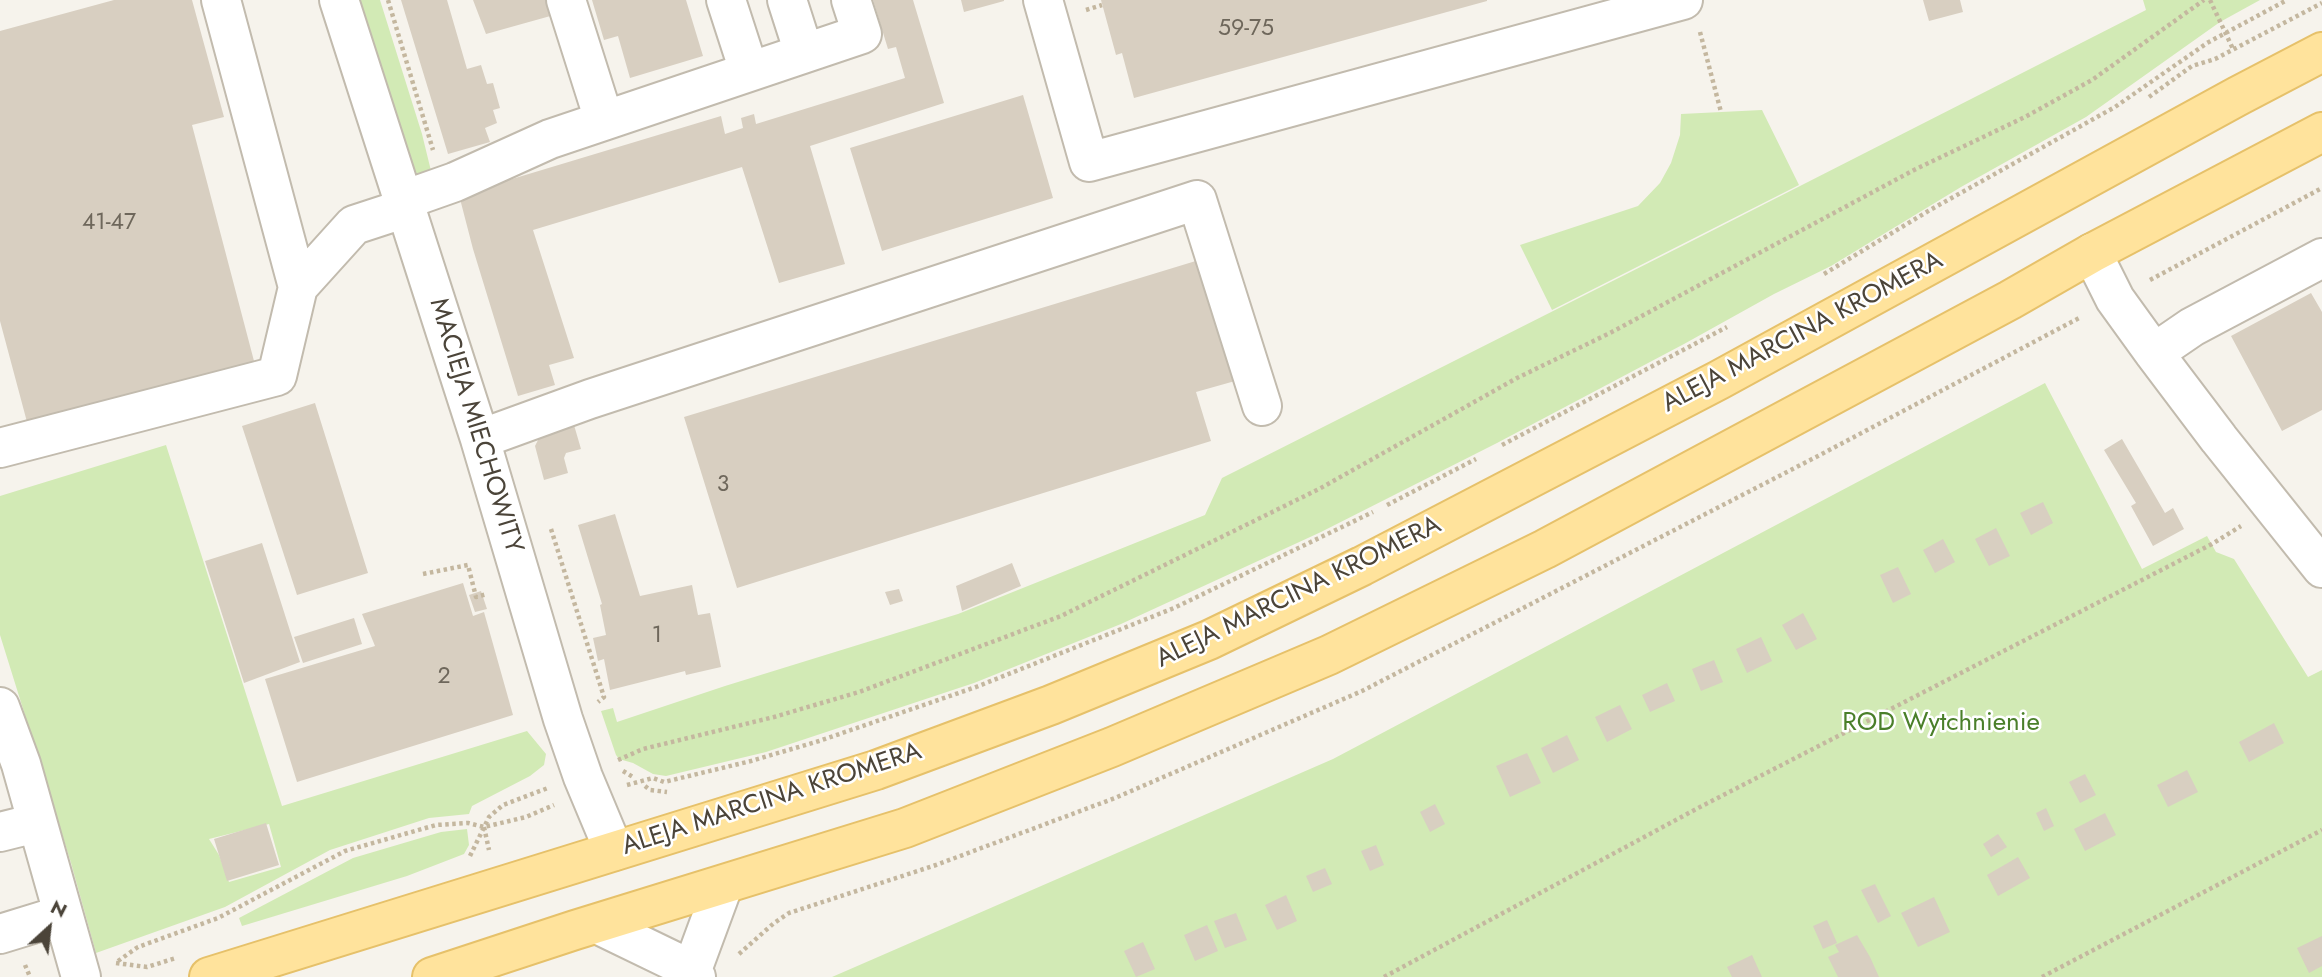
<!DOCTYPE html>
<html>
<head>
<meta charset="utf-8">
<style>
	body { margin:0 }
	#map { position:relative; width:2322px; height:977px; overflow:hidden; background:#f6f3ec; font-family:Jost,sans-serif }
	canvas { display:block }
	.north { position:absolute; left:14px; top:893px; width:70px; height:70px; -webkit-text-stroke:5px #fff; paint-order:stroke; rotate:27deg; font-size:19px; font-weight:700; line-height:28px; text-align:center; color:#4b4439 }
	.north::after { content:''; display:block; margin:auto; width:24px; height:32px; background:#4b4439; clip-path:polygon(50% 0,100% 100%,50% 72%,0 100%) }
</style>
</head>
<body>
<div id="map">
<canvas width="2322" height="977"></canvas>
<div class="north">N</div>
</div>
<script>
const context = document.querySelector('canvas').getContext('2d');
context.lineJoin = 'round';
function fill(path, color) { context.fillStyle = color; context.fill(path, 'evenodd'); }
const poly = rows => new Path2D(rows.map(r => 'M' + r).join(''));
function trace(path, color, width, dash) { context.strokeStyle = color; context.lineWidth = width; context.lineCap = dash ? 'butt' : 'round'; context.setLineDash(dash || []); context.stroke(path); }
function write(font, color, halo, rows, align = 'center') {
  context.font = font + ' Jost,sans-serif'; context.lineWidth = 5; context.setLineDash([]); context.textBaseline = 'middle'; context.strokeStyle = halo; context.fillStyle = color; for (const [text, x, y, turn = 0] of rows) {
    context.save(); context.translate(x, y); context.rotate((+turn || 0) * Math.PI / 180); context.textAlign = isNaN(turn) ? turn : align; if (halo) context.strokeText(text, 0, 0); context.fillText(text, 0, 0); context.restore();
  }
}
fill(poly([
	[358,0,380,0,422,134,432,175,420,176,412,169],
	[2143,0,2260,0,2220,22,2086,117,1961,187,1831,266,1774,294,1684,344,1497,443,1321,532,1121,624,974,683,766,752,666,776,653,774,633,763,619,759,616,755,601,711,613,708,617,722,725,686,958,614,1205,515,1222,478,1686,244,2146,10],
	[1762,110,1799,185,1552,310,1520,245,1638,206,1660,183,1671,163,1680,135,1681,114],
	[2045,383,2142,569,2207,536,2216,552,2234,559,2308,677,2322,670,2322,977,832,977,1333,759],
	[166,445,282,806,527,731,546,754,544,765,530,776,472,806,469,814,429,818,330,850,225,907,96,953,71,863,0,635,0,496],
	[269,824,281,867,229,882,219,855,209,839],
	[467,829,469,845,464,854,407,876,242,926,239,918,353,858,441,832]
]), '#d2eab5');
fill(poly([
	[114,0,192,0,224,117,192,125,254,361,27,422,0,321,0,31],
	[401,0,447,0,467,69,481,65,487,84,493,83,500,108,493,110,497,123,485,128,490,142,448,154],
	[473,0,549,0,554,15,486,34],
	[592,0,686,0,703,56,630,78,618,36,604,40],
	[873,0,913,0,944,103,810,146,845,264,779,283,742,167,533,230,574,358,549,365,555,385,518,396,473,249,459,195,721,116,725,134,743,128,741,118,754,114,756,124,905,78,896,47,888,49],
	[961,0,1004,0,1004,1,964,12],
	[1101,0,1487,0,1487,1,1134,98,1122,53,1116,55],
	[1923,0,1960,0,1963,12,1929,21],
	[1023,95,1053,198,882,251,850,148],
	[1199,260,1235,381,1196,392,1211,441,737,588,684,417],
	[2311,293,2322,312,2322,410,2282,431,2231,336],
	[315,403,368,573,297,595,242,426],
	[574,425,581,449,566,453,564,458,568,473,544,480,535,446,540,436],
	[2122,439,2165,513,2173,508,2184,529,2153,546,2131,506,2136,503,2104,450],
	[2043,502,2053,523,2031,535,2020,513],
	[615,514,640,596,692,585,698,615,710,613,721,667,686,675,685,671,610,690,604,659,598,661,593,638,606,635,600,605,602,604,578,525],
	[1996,528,2010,556,1989,566,1975,539],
	[1943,539,1955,562,1935,573,1923,550],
	[262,543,300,662,244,683,205,561],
	[1012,563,1021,586,962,611,956,586],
	[1898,567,1911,594,1893,603,1880,575],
	[463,583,473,616,484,612,513,715,297,782,265,679,375,646,362,614],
	[899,589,903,601,890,605,885,592],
	[481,591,487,609,475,612,469,595],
	[1803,613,1817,639,1796,650,1782,625],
	[354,618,362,644,303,663,294,637],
	[1761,637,1772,661,1747,673,1736,649],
	[1714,660,1723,682,1701,691,1692,669],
	[1667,683,1675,701,1650,712,1642,695],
	[1620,705,1632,729,1607,742,1595,717],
	[2274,723,2284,743,2249,762,2239,742],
	[1567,735,1579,760,1553,773,1541,748],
	[1527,753,1541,783,1510,797,1496,766],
	[2187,770,2198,792,2168,807,2157,785],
	[2085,774,2096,795,2080,803,2069,782],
	[1435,804,1445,824,1430,832,1420,812],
	[2046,808,2054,826,2044,831,2036,813],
	[2105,813,2116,835,2085,851,2074,829],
	[266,823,279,865,227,881,214,839],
	[1998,834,2007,847,1991,857,1983,844],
	[1376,845,1384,865,1370,871,1361,851],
	[2018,857,2030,878,1998,896,1987,875],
	[1325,868,1332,884,1313,892,1306,876],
	[1875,884,1891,916,1878,923,1861,890],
	[1286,895,1297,921,1277,930,1265,905],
	[1934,897,1950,932,1918,947,1901,913],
	[1236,913,1247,940,1225,948,1214,921],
	[1827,920,1837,943,1823,949,1813,926],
	[1207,925,1218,951,1195,961,1184,935],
	[1857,935,1870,957,1879,977,1838,977,1828,957,1839,952,1835,945],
	[2322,936,2322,966,2309,973,2297,948],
	[1143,942,1155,969,1136,977,1124,951],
	[1752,955,1762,977,1732,977,1727,967]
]), '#d8cfc1');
const minor = poly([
	[339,0,480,439,563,719,583,777,614,851],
	[566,0,604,120],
	[726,0,749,71],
	[787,0,804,53],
	[1043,0,1089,162,1683,0],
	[404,200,455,182,550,139,862,34,851,0],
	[2092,253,2115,299,2154,353,2219,439,2322,568],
	[298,287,354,225,406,208],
	[2154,353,2192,327,2322,258],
	[480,439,590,399,1197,200,1262,406],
	[0,448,277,376,298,287,221,0],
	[0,707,21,764,81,977],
	[0,832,36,823],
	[597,924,692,970,696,977],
	[0,934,62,915],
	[692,970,723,886]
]);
const major = poly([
	[209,977,876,770,1051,705,1209,640,1362,566,1719,380,2238,96,2322,52],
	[432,977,575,930,905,828,1112,747,1329,655,1545,549,2010,300,2092,253,2322,132]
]);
trace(minor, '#c2bbae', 42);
trace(major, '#e6c16a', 42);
trace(poly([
	[388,0,433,150],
	[2210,0,2233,49],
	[1086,10,1102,5],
	[1700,32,1721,112],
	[2149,97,2192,66,2215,59,2322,3],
	[1824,274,1930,210,2115,107,2207,43,2287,0],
	[2150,280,2322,188],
	[1502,445,1727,327],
	[1387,505,1476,459],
	[551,529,604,697,598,702],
	[423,574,468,565,476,597,487,594],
	[618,760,643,749,774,717,859,692,1061,616,1319,489,1517,378,1610,333,1914,170,2025,117,2092,80,2204,0],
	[623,771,633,777],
	[627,785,653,778,664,782,751,761,819,741,976,687,1174,608,1373,512],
	[645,786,650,790,667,792],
	[484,827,489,850],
	[470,856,489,817,503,805,548,788],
	[739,954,774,923,789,913,936,865,1115,798,1362,691,1818,456,2081,317],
	[118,961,138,947,218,918,345,851,436,825,468,823,484,827,526,817,554,805],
	[116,963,147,967,176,958],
	[25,965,30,977],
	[1384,977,1700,807,2212,544,2241,526],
	[2042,977,2322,830]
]), '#c4b79f', 4.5, [3.5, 3.5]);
trace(minor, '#fff', 38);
trace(major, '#ffe39c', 38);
write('23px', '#6e675b', null, [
	["59-75",1246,29],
	["41-47",109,223],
	["3",723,485],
	["1",657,636],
	["2",444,677]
]);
write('26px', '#4b4439', '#fff', [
	["ALEJA MARCINA KROMERA",1803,333,-28],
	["MACIEJA MIECHOWITY",475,426,73],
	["ALEJA MARCINA KROMERA",1299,593,-26],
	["ALEJA MARCINA KROMERA",772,800,-18]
]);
write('26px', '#4a7f2a', '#fff', [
	["ROD Wytchnienie",1941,724]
]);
</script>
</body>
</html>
